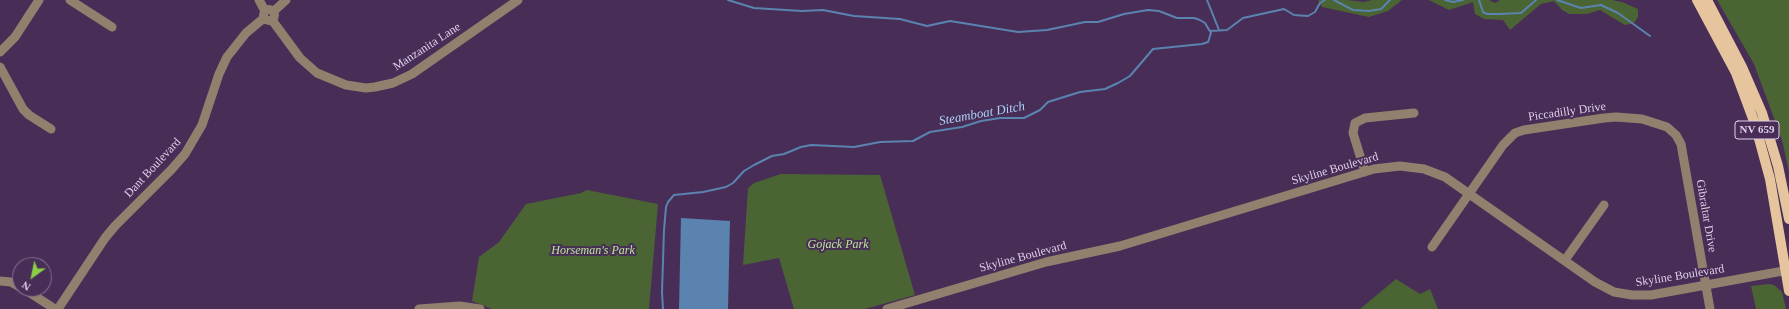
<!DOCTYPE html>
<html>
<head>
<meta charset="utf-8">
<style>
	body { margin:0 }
	#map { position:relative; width:1789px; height:309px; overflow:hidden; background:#482e57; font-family:Georgia,serif }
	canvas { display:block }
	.north { position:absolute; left:12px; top:257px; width:40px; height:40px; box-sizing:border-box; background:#482e57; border:1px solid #846f91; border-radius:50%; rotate:213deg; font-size:11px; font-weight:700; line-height:16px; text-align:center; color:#dfd0e9 }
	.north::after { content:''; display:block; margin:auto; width:14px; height:18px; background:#8bce46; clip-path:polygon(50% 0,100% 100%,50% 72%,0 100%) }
</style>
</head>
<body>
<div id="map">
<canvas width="1789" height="309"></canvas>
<div class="north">N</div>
</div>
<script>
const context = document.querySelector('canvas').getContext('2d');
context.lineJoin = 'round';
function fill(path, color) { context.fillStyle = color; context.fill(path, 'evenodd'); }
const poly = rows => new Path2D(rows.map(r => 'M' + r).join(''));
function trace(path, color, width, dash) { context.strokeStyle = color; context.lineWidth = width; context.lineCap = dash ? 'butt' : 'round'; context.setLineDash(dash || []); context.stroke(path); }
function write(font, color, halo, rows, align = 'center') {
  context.font = font + ' Georgia,serif'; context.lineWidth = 4; context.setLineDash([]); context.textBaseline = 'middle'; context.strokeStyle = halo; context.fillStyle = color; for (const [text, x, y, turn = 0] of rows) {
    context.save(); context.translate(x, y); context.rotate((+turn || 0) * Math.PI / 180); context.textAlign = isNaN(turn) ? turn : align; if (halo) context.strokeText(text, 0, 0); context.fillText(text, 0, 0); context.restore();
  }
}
fill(poly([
	[1318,0,1347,0,1364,2,1372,0,1402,0,1388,11,1369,17,1322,7],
	[1429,0,1489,0,1495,3,1500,0,1612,0,1622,2,1638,9,1638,17,1634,23,1625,25,1600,10,1587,14,1569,14,1562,10,1554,1,1541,4,1510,30,1503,20,1484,19,1475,14,1473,2,1449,10],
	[1717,0,1789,0,1789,172,1782,140,1754,64],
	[781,174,880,175,915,295,865,309,794,309,779,258,743,265,748,188,754,183],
	[587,190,658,204,649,309,492,309,472,301,479,257,499,242,526,204,581,193],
	[1396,279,1420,294,1430,289,1438,309,1360,309],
	[1769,284,1774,285,1782,292,1786,309,1756,309,1751,286]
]), '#4a6433');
fill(poly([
	[681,218,730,221,728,309,679,309]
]), '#5a83b0');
trace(poly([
	[1207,0,1219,30],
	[1334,0,1353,10,1369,11,1381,9,1390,0],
	[1445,0,1453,2,1463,0],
	[1479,0,1483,12,1487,14,1499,14,1521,13,1536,0],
	[1557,0,1581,8,1601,5,1618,13,1650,36],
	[1210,31,1227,30,1243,18,1284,9,1294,15,1308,16,1315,12,1320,3,1325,0],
	[663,309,662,292,664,230,666,207,668,202,674,195,703,192,726,187,733,183,744,171,754,165,772,156,784,154,801,147,811,145,854,147,880,142,913,141,930,132,962,127,981,121,1000,118,1024,118,1040,110,1048,102,1080,92,1105,89,1118,83,1130,76,1153,49,1202,44,1208,42,1211,33,1205,23,1200,20,1194,18,1177,18,1159,11,1148,10,1124,14,1098,22,1085,22,1047,30,1018,32,950,21,927,26,900,19,854,16,823,10,802,11,754,8,728,0]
]), '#5a83b0', 2);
trace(poly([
	[70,0,112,27],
	[259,0,265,11],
	'263.5 15a5.5 5.5 0 1 1 11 0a5.5 5.5 0 1 1-11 0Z',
	[273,12,286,0],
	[272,20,300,58,317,73,346,85,366,88,375,87,393,83,412,74,518,0],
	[0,52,15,37,39,0],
	[0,67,23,109,29,115,51,129],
	[1365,172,1353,133,1355,123,1365,118,1414,113],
	[1432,247,1503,145,1515,133,1524,130,1604,118,1616,117,1642,119,1667,127,1676,135,1681,144,1710,309],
	[1565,260,1604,205],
	[0,281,11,282,20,287],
	[24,289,55,309],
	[58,309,105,238,115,226,171,170,185,154,202,125,219,74,227,57,246,33,264,18],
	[419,309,460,306,480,309],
	[887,309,1046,262,1120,246,1374,169,1400,166,1424,169,1445,177,1595,282,1614,292,1632,295,1651,295,1789,270]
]), '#91806d', 9);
trace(poly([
	[1697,0,1736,73,1755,124,1770,179,1789,291],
	[1707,0,1742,67,1762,113,1778,166,1789,219]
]), '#e6c49d', 10);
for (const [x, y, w] of [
	[1757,130,44]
]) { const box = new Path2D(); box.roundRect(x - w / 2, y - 9, w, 18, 3); context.fillStyle = '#482e57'; context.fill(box); trace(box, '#dfd0e9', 1); }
write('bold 11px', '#dfd0e9', null, [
	["NV 659",1757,130]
]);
write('12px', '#dfd0e9', '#482e57', [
	["Manzanita Lane",427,47,-33],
	["Piccadilly Drive",1567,112,-8],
	["Dant Boulevard",153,168,-47],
	["Skyline Boulevard",1335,169,-16],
	["Gibraltar Drive",1706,216,80],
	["Skyline Boulevard",1023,257,-15],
	["Skyline Boulevard",1680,276,-9]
]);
write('italic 12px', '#bce798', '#482e57', [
	["Gojack Park",838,245],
	["Horseman's Park",593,251]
]);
write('italic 13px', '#aed1f9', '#482e57', [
	["Steamboat Ditch",982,114,-10]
]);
</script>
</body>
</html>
